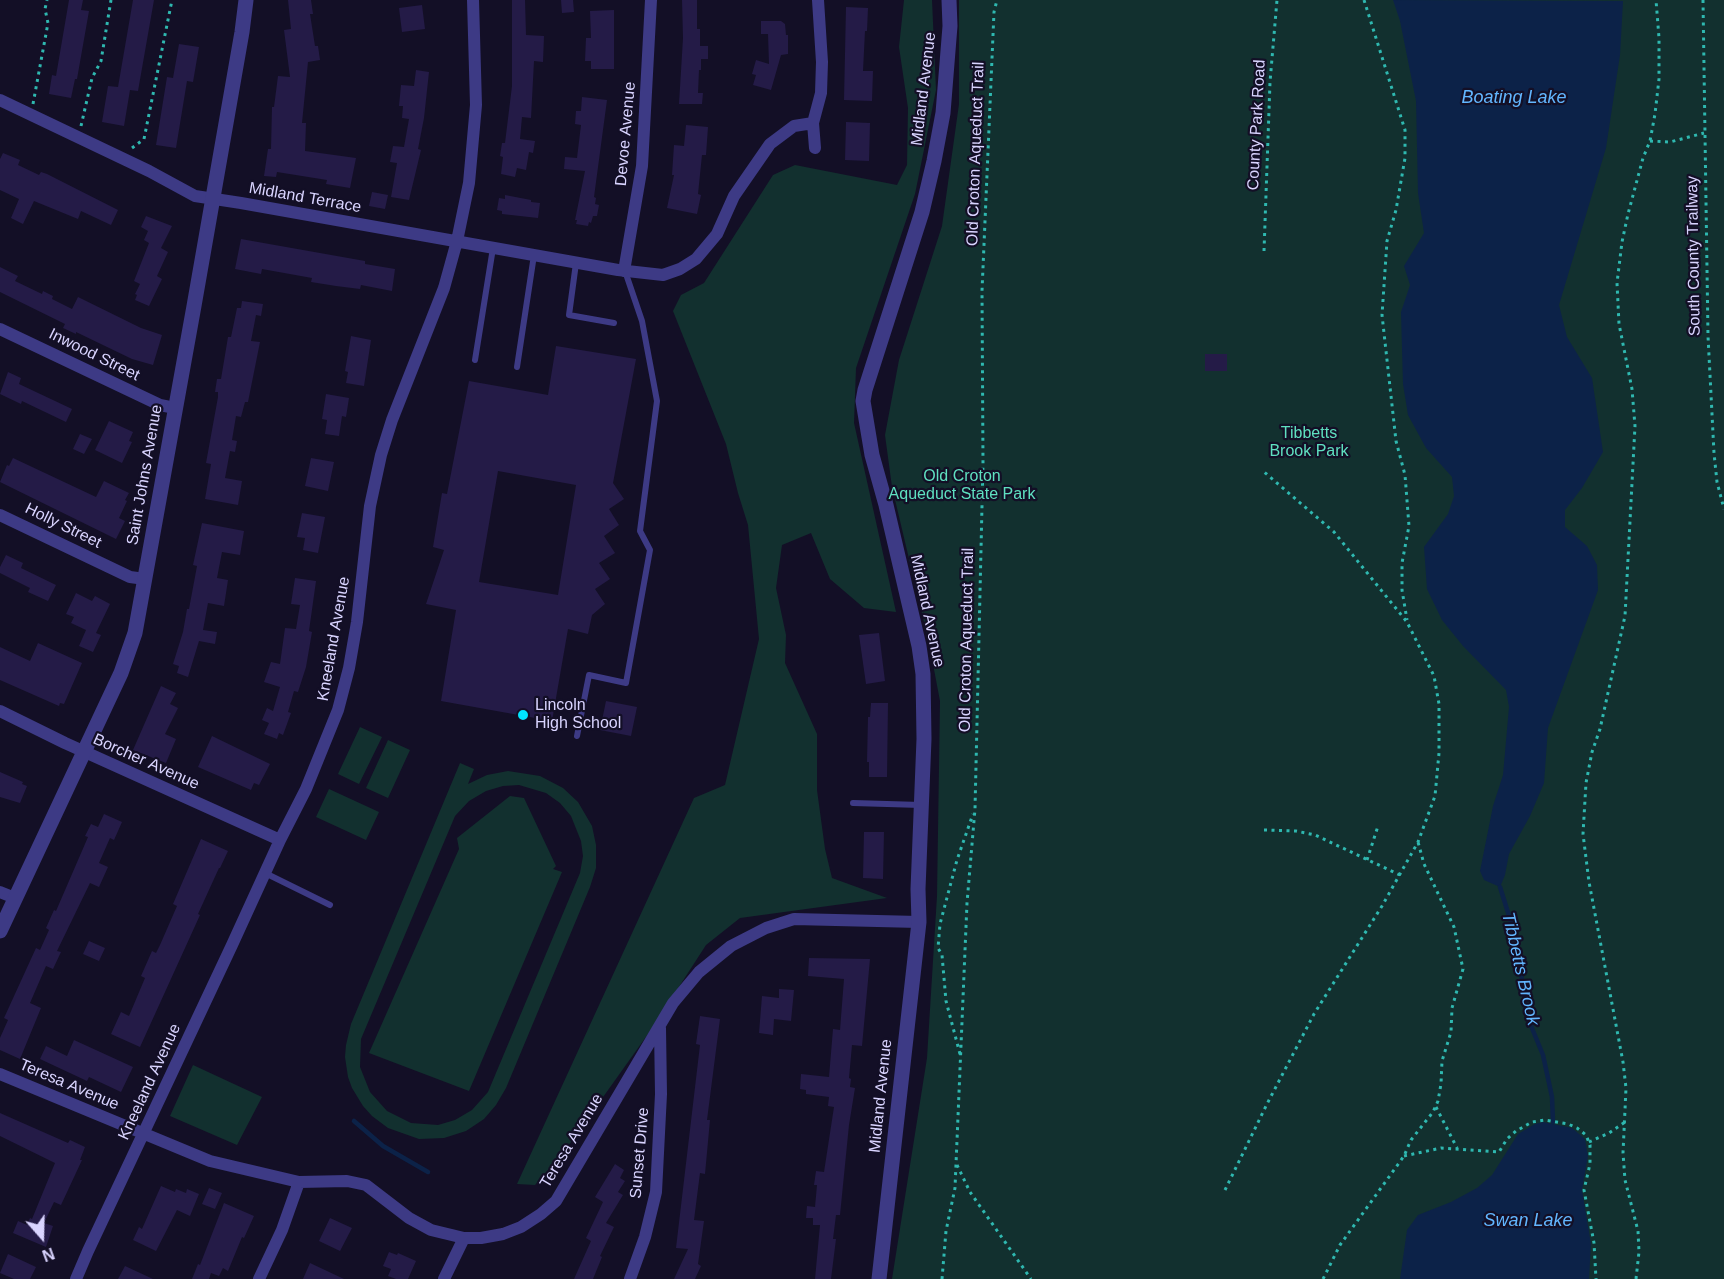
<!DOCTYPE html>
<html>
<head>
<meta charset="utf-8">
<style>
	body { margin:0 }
	#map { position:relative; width:1724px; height:1279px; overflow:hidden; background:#130f26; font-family:Arial,sans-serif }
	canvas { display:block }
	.north { position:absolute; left:12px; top:1207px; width:60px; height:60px; -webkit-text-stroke:4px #130f26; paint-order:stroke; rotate:160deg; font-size:16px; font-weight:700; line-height:24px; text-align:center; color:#d9d4ff }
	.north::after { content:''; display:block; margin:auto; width:21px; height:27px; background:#d9d4ff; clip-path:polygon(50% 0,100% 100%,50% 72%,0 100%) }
</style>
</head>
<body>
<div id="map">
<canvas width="1724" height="1279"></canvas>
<div class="north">N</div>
</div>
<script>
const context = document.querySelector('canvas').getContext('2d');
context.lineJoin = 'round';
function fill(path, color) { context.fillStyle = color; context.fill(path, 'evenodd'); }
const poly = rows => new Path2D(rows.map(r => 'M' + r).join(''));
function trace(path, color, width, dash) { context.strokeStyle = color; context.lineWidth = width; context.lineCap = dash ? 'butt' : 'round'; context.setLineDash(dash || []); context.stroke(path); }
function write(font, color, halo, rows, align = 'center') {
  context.font = font + ' Arial,sans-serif'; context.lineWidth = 4.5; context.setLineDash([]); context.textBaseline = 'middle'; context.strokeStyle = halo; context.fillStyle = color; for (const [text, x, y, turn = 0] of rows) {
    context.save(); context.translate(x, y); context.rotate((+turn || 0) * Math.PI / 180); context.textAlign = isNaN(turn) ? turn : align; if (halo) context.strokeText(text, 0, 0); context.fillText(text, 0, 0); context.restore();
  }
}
fill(poly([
	[904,0,932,0,936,90,915,194,856,368,854,423,896,612,864,608,830,579,811,533,782,545,776,588,786,635,785,663,817,734,817,790,825,849,832,878,887,898,740,918,706,945,653,1027,561,1156,535,1185,517,1184,694,798,725,785,759,639,748,525,738,493,726,444,673,311,681,295,704,283,773,175,795,165,897,185,907,165,908,108,899,47],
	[959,0,1724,0,1724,1279,892,1279,927,1058,937,896,940,701,929,643,892,487,885,435,899,360,942,226,959,104],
	[360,727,382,737,359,784,338,774],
	[388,740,410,750,388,798,366,788],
	[460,763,474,769,468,784,487,775,508,771,540,776,563,788,578,802,592,826,596,845,596,868,590,887,506,1088,496,1105,484,1119,466,1131,444,1138,419,1139,388,1128,372,1116,363,1106,352,1088,348,1077,345,1057,346,1045,351,1024],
	[519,785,546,793,560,803,571,816,581,841,583,856,580,873,488,1092,472,1110,455,1120,438,1125,411,1123,387,1111,370,1092,360,1067,361,1039,455,816,469,801,486,791,503,786],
	[329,789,379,812,366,840,316,817],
	[510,796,524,798,556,866,553,869,562,872,469,1091,369,1053,459,849,457,838],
	[193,1065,262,1097,237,1145,170,1116]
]), '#12302f');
fill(poly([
	[1393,0,1623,1,1620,55,1606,148,1559,305,1567,337,1592,378,1603,452,1582,488,1565,510,1565,527,1587,546,1597,565,1598,590,1548,728,1544,783,1530,816,1509,854,1505,875,1500,887,1484,880,1480,871,1493,806,1503,775,1509,707,1506,690,1463,646,1442,620,1427,589,1424,547,1448,514,1454,496,1452,477,1426,448,1408,415,1403,384,1401,312,1410,285,1404,266,1424,233,1418,193,1416,101,1400,21],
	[1543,1122,1572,1128,1585,1139,1588,1156,1582,1190,1591,1244,1589,1279,1400,1279,1407,1230,1418,1215,1451,1202,1477,1188,1492,1175,1518,1134,1535,1124]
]), '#0c2248');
trace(poly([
	[1500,887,1516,938,1527,1016,1543,1055,1552,1097,1553,1122],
	[354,1121,383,1146,428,1172]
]), '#0c2248', 4.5);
fill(poly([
	[69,0,83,0,81,10,89,11,77,79,75,79,71,98,49,94,52,75,56,76],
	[133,0,154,0,138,91,130,90,124,126,102,122,108,86,118,87],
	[288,0,311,0,313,14,310,14,315,46,318,46,320,60,308,62,302,123,306,123,305,151,356,158,350,188,326,184,327,180,277,172,276,177,264,176,268,149,271,149,272,107,274,107,278,76,290,77,284,30,291,29],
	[512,0,525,0,526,35,544,36,543,62,534,61,531,118,522,117,520,139,535,141,533,153,529,152,526,170,517,168,515,177,501,174,503,157,500,156,502,143,505,143,512,86],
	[561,0,573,0,574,12,562,13],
	[682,0,697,0,697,29,700,29,700,46,708,46,708,59,701,59,701,70,699,70,698,93,703,93,702,104,679,104,683,38],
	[422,5,425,29,402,32,399,8],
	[846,7,868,8,867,31,865,31,863,71,873,71,872,101,844,100],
	[614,10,614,69,591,69,591,61,585,61,586,38,591,38,590,11],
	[761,21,781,21,785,24,786,35,788,35,788,54,781,55,771,90,753,85,756,75,752,74,756,60,769,64,768,34,761,34],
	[179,44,199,47,193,82,187,81,176,148,156,145,167,77,173,78],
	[416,70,429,72,424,118,418,149,421,150,409,200,391,197,397,163,390,162,393,146,404,147,409,119,402,118,403,106,399,106,401,85,414,86],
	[582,97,607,100,594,197,596,198,595,204,599,205,597,216,593,216,591,223,589,222,588,226,576,224,577,220,575,220,585,171,564,169,565,157,577,158,581,125,575,124,576,111,581,111],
	[846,122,870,123,869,161,845,160],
	[686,125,708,127,706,155,702,155,698,194,701,195,697,214,667,208,674,175,672,175,674,145,684,146],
	[3,153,20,160,18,165,39,175,41,172,47,174,118,210,111,225,81,211,78,219,34,201,23,224,11,218,19,199,0,190,0,159],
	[372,192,388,195,385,209,369,206],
	[505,195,531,200,531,202,540,203,538,218,502,214,502,211,497,210,499,198,505,199],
	[146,216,172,226,161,248,168,252,157,276,162,279,149,306,135,300,137,295,135,294,140,284,134,281,149,243,144,240,148,231,141,227],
	[241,239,365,261,365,264,395,269,392,291,361,285,360,289,336,286,311,282,312,278,262,269,261,274,235,269],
	[0,267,18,276,15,281,42,294,43,291,53,296,52,299,72,309,78,297,141,328,162,335,153,365,132,359,76,332,76,334,63,328,65,324,0,292],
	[242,301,263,304,261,316,256,315,251,341,260,342,248,402,245,402,241,417,236,416,232,440,237,441,235,452,230,451,225,478,242,481,238,505,205,499,211,464,206,463,218,397,218,392,215,392,217,379,221,379,228,337,231,337,237,308,241,308],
	[351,336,371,340,364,386,346,383,348,372,345,371],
	[556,346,636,359,613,483,624,499,609,509,619,525,604,536,615,553,599,563,610,579,595,589,605,604,592,615,588,634,568,629,552,721,441,701,456,610,426,604,444,550,433,547,442,493,447,494,469,381,548,395],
	[498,471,576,485,558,595,479,582],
	[1205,354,1227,354,1227,371,1205,371],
	[8,372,21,378,19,384,72,409,66,422,22,401,21,404,0,394],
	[326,394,349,398,346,417,342,416,339,436,325,434,327,420,322,419],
	[109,421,133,432,129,441,132,442,122,463,95,450],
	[80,434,92,439,84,454,73,449],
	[13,458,96,497,104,481,129,493,125,500,127,501,119,518,125,521,116,539,0,482,7,465,9,466],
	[311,458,334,462,328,491,305,486],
	[302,513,325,517,318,553,303,550,305,538,297,537],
	[202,523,244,531,240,555,222,552,217,578,228,580,224,606,208,603,203,630,217,632,215,644,199,641,188,677,177,673,179,666,173,664,183,632,187,609,189,609,197,566,193,565],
	[6,555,23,563,21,568,56,585,48,601,28,592,30,588,0,573,0,567],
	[295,578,316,581,309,631,312,632,306,667,298,692,294,691,288,712,291,713,283,735,279,733,277,739,264,734,269,723,262,720,267,708,273,711,280,687,264,682,271,662,280,664,285,628,296,629,300,605,291,604],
	[76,593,92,601,95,596,110,604,96,633,101,635,93,652,79,646,86,630,71,623,74,617,66,614],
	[879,633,885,681,866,684,859,635],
	[38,643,82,663,64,704,60,703,59,706,0,680,0,647,30,661],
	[161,686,176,693,170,704,178,708,165,734,176,739,166,763,133,750],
	[606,701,637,707,631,736,600,730],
	[871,703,888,703,887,777,869,777,869,762,867,762,868,717,870,717],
	[212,736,270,764,259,785,254,783,251,790,198,767],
	[0,772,23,782,22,784,27,786,20,803,0,797],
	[104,814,122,822,114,840,110,838,99,863,108,867,99,887,90,883,57,951,61,952,53,969,46,966,30,1003,41,1008,20,1059,0,1050,0,1038,8,1020,4,1018,36,948,40,950,49,930,46,928,54,910,56,911,88,837,85,836,91,824,98,827],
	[864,832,884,832,883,879,863,878],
	[201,839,228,851,220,868,219,868,198,914,200,915,140,1047,111,1034,121,1012,129,1016,145,978,141,976,152,951,156,953,160,945,177,906,173,904],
	[89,941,105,948,99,961,83,954],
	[809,958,870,959,862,1046,852,1045,849,1078,851,1079,850,1087,855,1088,849,1125,840,1215,836,1215,833,1239,836,1239,831,1279,815,1279,820,1225,813,1225,813,1218,806,1218,807,1206,815,1207,817,1185,814,1185,816,1171,824,1172,834,1107,828,1106,829,1097,806,1094,806,1090,800,1089,801,1074,829,1077,833,1029,840,1030,844,979,808,976],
	[779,989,794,990,791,1021,774,1019,773,1035,759,1033,762,996,779,998],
	[700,1016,720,1019,707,1120,710,1120,705,1174,700,1173,694,1220,704,1221,698,1264,701,1266,695,1279,674,1279,688,1249,676,1248,700,1045,696,1044],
	[74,1040,133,1067,121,1092,89,1077,87,1081,40,1059,46,1046,67,1056],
	[0,1113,68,1143,70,1140,85,1147,80,1160,82,1160,61,1205,54,1202,44,1223,53,1226,46,1247,13,1233,18,1221,27,1225,30,1218,32,1219,55,1163,0,1136],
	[615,1164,624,1170,620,1178,625,1181,618,1192,623,1195,606,1223,614,1227,600,1256,602,1257,593,1279,574,1279,591,1241,586,1238,603,1202,595,1197],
	[161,1186,175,1192,176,1189,186,1193,187,1189,199,1194,190,1216,177,1210,156,1251,133,1240,139,1227,142,1229],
	[209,1188,222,1193,215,1209,202,1204],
	[224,1203,254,1216,244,1238,242,1237,228,1271,223,1268,219,1276,211,1273,209,1279,192,1279,198,1264,200,1265],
	[330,1218,352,1228,340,1251,319,1241],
	[389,1252,397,1255,398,1253,416,1261,408,1279,396,1279,388,1276,391,1269,383,1266],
	[8,1254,36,1267,30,1279,14,1279,0,1273],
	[310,1263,344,1279,303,1279],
	[125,1266,153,1279,118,1279]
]), '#241b47');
trace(poly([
	[1364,0,1405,130,1405,158,1396,210,1387,241,1382,315,1396,441,1405,475,1409,526,1402,563,1402,590,1407,620],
	[1703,0,1708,336,1714,453,1717,482,1724,509],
	[33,104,48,23,45,9,47,0],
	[81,126,92,78,101,61,111,0],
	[1650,141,1670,142,1704,133],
	[132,148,144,139,172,0],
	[1264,251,1270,82,1277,0],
	[1264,830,1296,831,1315,835,1400,875],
	[1367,860,1378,826],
	[960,1054,946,1001,942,955,938,948,940,924,957,860,973,814],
	[1436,1107,1457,1148],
	[1589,1142,1609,1133,1625,1122],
	[1404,1156,1441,1148,1499,1152,1507,1139,1516,1131,1532,1122,1545,1120,1568,1124,1577,1128,1586,1135,1590,1145,1590,1164,1584,1190,1594,1243,1596,1279],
	[957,1165,970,1192,1031,1279],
	[1225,1190,1267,1104,1314,1014,1382,906,1418,842,1435,796,1439,753,1439,704,1434,676,1407,622,1334,532,1263,471],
	[942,1279,946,1231,955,1188,967,903,975,809,983,463,982,291,994,12,997,0],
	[1323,1279,1340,1245,1404,1156,1411,1140,1433,1112,1438,1101,1441,1084,1442,1061,1451,1032,1452,1008,1463,969,1454,927,1424,864,1418,842],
	[1636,1279,1639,1252,1638,1231,1625,1180,1623,1153,1626,1088,1623,1062,1589,882,1583,834,1586,783,1592,752,1600,729,1625,616,1635,426,1632,389,1619,324,1617,283,1622,242,1628,214,1643,158,1650,141,1655,114,1659,79,1659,38,1656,0]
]), '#2fb8b0', 3, [3, 4.5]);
trace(poly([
	[576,263,569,315,614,323],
	[475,360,493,248],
	[517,367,534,255],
	[577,736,589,675,626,683,650,550,640,531,657,401,642,321,625,271],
	[853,803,921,805],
	[265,873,330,905]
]), '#3d3a85', 6);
trace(poly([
	[0,100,149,171,195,196,241,203,618,270,663,275,680,269,696,259,717,234,734,196,770,144,794,126,813,123,821,93,822,62,818,0],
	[813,123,815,148],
	[624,271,642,166,651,0],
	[0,329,160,405,175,408],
	[0,515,130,577,145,579],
	[0,711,65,743,280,840],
	[0,892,15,898],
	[0,1074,210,1161,299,1182,347,1181,366,1185,409,1218,431,1230,464,1238,481,1238,503,1234,521,1227,541,1214,556,1201,673,1003,699,972,731,946,766,928,794,919,919,922],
	[76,1279,88,1251,232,945,280,840,306,789,338,710,349,668,357,622,370,506,381,455,392,420,444,288,457,241,469,183,476,105,473,0],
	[259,1279,282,1230,299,1182],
	[444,1279,464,1238],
	[630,1279,645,1237,656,1192,661,1094,660,1028]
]), '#3d3a85', 12);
trace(poly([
	[0,931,121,673,135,633,194,306,242,32,246,0],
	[879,1279,919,922,918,889,924,739,923,674,919,646,886,505,872,455,863,401,865,390,922,212,934,161,943,113,950,26,949,0]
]), '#3d3a85', 15);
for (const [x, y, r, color] of [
	[523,715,6,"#00e5ff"]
]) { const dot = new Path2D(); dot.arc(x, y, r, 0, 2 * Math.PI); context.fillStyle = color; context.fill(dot); trace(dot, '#130f26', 2); }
write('16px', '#d9d4ff', '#130f26', [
	["Midland Avenue",924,89,-83],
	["County Park Road",1257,125,-87],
	["Devoe Avenue",626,134,-85],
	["Old Croton Aqueduct Trail",976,154,-88],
	["Midland Terrace",305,198,10],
	["South County Trailway",1694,256,-91],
	["Inwood Street",94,355,26],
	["Saint Johns Avenue",145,475,-80],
	["Holly Street",63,526,26],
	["Midland Avenue",927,611,78],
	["Kneeland Avenue",334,639,-80],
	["Old Croton Aqueduct Trail",967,640,-89],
	["Borcher Avenue",146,762,24],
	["Kneeland Avenue",150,1082,-65],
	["Teresa Avenue",69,1085,23],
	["Midland Avenue",881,1096,-84],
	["Teresa Avenue",572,1141,-59],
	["Sunset Drive",640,1153,-85]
]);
write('16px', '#5fe0c0', '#130f26', [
	["Tibbetts",1309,434],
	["Brook Park",1309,452],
	["Old Croton",962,477],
	["Aqueduct State Park",962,495]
]);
write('16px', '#d9d4ff', '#130f26', [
	["Lincoln",535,706],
	["High School",535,724]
], 'left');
write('italic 18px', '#62b6ff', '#130f26', [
	["Boating Lake",1514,98],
	["Tibbetts Brook",1520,969,77],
	["Swan Lake",1528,1221]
]);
</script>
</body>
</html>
